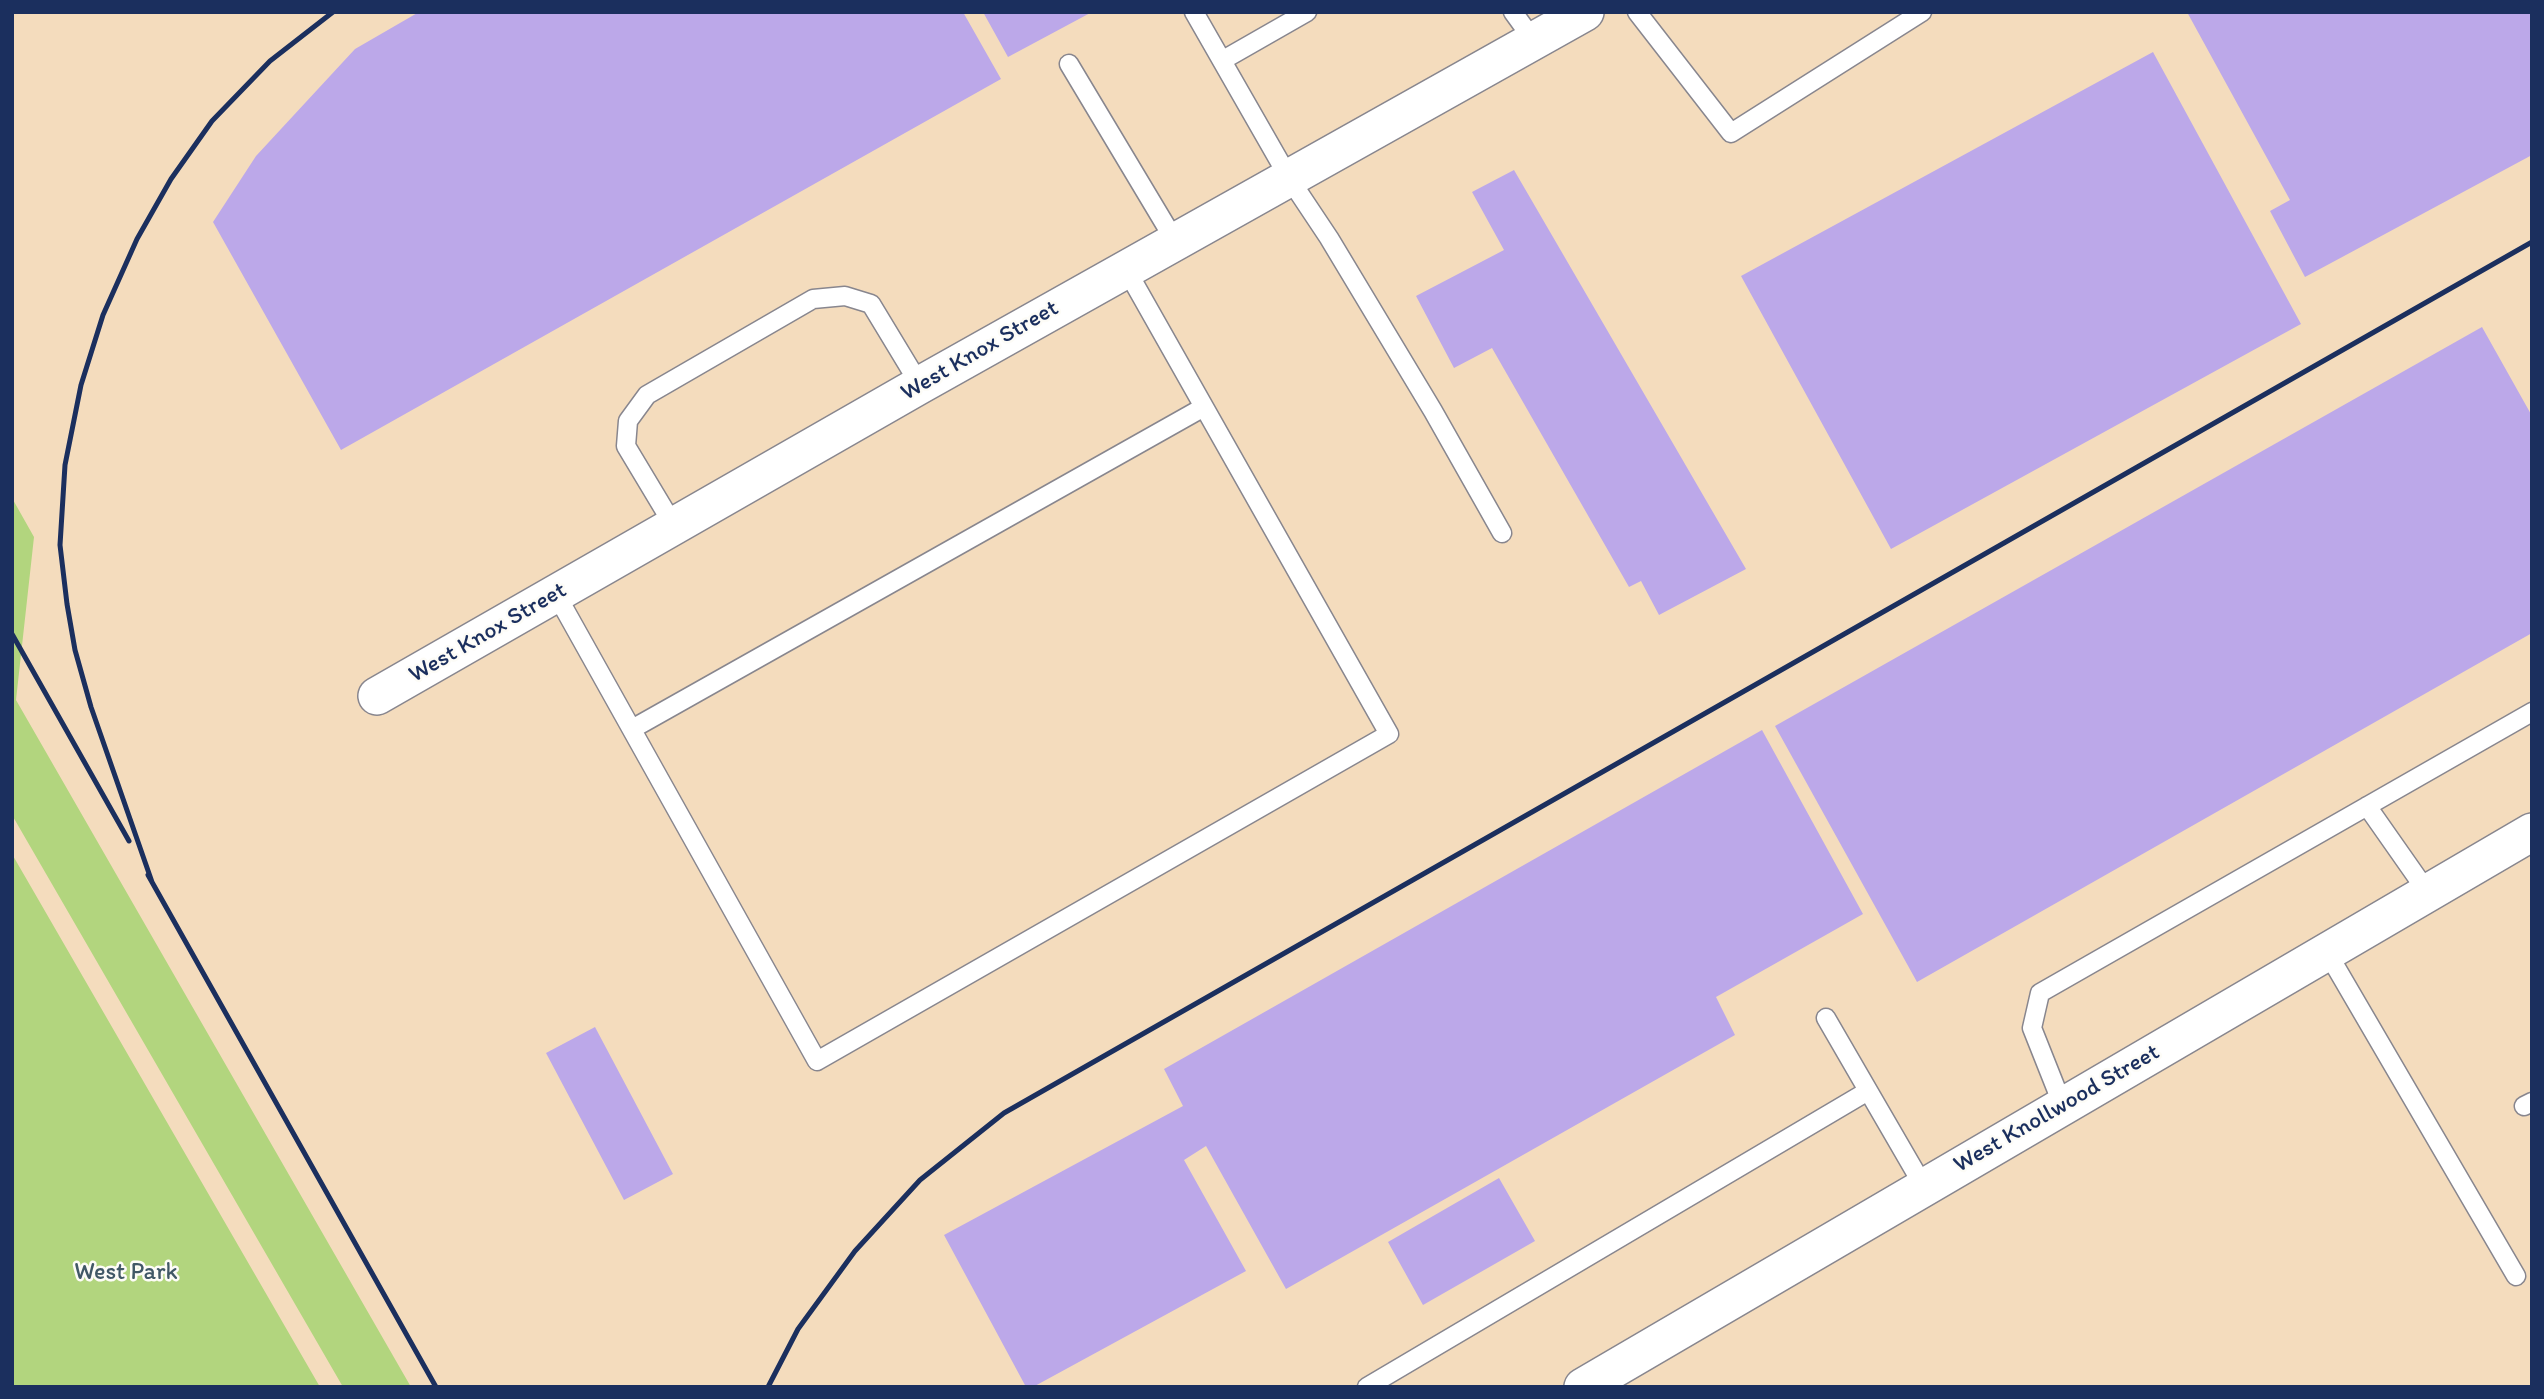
<!DOCTYPE html>
<html>
<head>
<meta charset="utf-8">
<style>
	body { margin:0 }
	#map { position:relative; width:2544px; height:1399px; overflow:hidden; background:#f4dcbd; font-family:Itim,sans-serif }
	canvas { display:block }
	.frame { position:absolute; inset:0; border:14px solid #1b2f5e; pointer-events:none }
</style>
</head>
<body>
<div id="map">
<canvas width="2544" height="1399"></canvas>
<div class="frame"></div>
</div>
<script>
const context = document.querySelector('canvas').getContext('2d');
context.lineJoin = 'round';
function fill(path, color) { context.fillStyle = color; context.fill(path, 'evenodd'); }
const poly = rows => new Path2D(rows.map(r => 'M' + r).join(''));
function trace(path, color, width, dash) { context.strokeStyle = color; context.lineWidth = width; context.lineCap = dash ? 'butt' : 'round'; context.setLineDash(dash || []); context.stroke(path); }
function write(font, color, halo, rows, align = 'center') {
  context.font = font + ' Itim,sans-serif'; context.lineWidth = 5; context.setLineDash([]); context.textBaseline = 'middle'; context.strokeStyle = halo; context.fillStyle = color; for (const [text, x, y, turn = 0] of rows) {
    context.save(); context.translate(x, y); context.rotate((+turn || 0) * Math.PI / 180); context.textAlign = isNaN(turn) ? turn : align; if (halo) context.strokeText(text, 0, 0); context.fillText(text, 0, 0); context.restore();
  }
}
fill(poly([
	[12,498,34,537,16,700,411,1387,343,1387,12,815],
	[12,854,320,1387,12,1387]
]), '#b2d57e');
fill(poly([
	[419,12,963,12,1001,79,341,450,213,222,256,156,355,49],
	[983,12,1092,12,1008,57],
	[2187,12,2532,12,2532,155,2305,277,2270,211,2290,200],
	[2153,52,2301,324,1891,549,1741,276],
	[1514,170,1746,569,1659,615,1641,581,1629,587,1492,348,1454,368,1416,296,1504,250,1472,192],
	[2482,327,2532,416,2532,633,1917,982,1775,726],
	[1762,730,1863,914,1716,997,1735,1035,1286,1289,1206,1146,1184,1160,1246,1271,1033,1387,1026,1387,944,1235,1183,1106,1164,1069],
	[595,1027,673,1174,624,1200,546,1053],
	[1499,1178,1535,1241,1423,1305,1388,1242]
]), '#bca8e9');
const lane = poly([
	[1194,12,1289,178,1329,238,1433,411,1502,533],
	[1513,12,1534,41],
	[1637,12,1731,133,1922,12],
	[1223,60,1307,12],
	[1069,64,1175,241],
	[674,526,626,446,628,421,647,395,813,299,845,296,871,304,920,385],
	[556,594,817,1061,1389,734,1126,269],
	[632,729,1204,407],
	[2367,806,2428,893],
	[2327,952,2516,1276],
	[1826,1018,1924,1187],
	[2063,1106,2032,1028,2040,993,2532,712],
	[2524,1106,2532,1102],
	[1367,1387,1868,1091]
]);
const street = poly([
	[377,696,920,385,1585,12],
	[1583,1387,2532,832]
]);
trace(lane, '#88868e', 21);
trace(street, '#88868e', 40);
trace(lane, '#fff', 18);
trace(street, '#fff', 37);
trace(poly([
	[12,634,129,841],
	[148,875,436,1387],
	[152,882,91,707,75,650,67,604,60,545,65,465,81,385,103,315,137,239,171,179,212,121,270,61,333,12],
	[768,1387,798,1329,855,1251,920,1180,1004,1113,2532,242]
]), '#1b2f5e', 5);
write('24px', '#1b2f5e', '#fdfcf7', [
	["West Knox Street",980,351,-30],
	["West Knox Street",488,633,-30],
	["West Knollwood Street",2057,1109,-30]
]);
write('24px', '#415866', '#fdfcf7', [
	["West Park",126,1273]
]);
</script>
</body>
</html>
